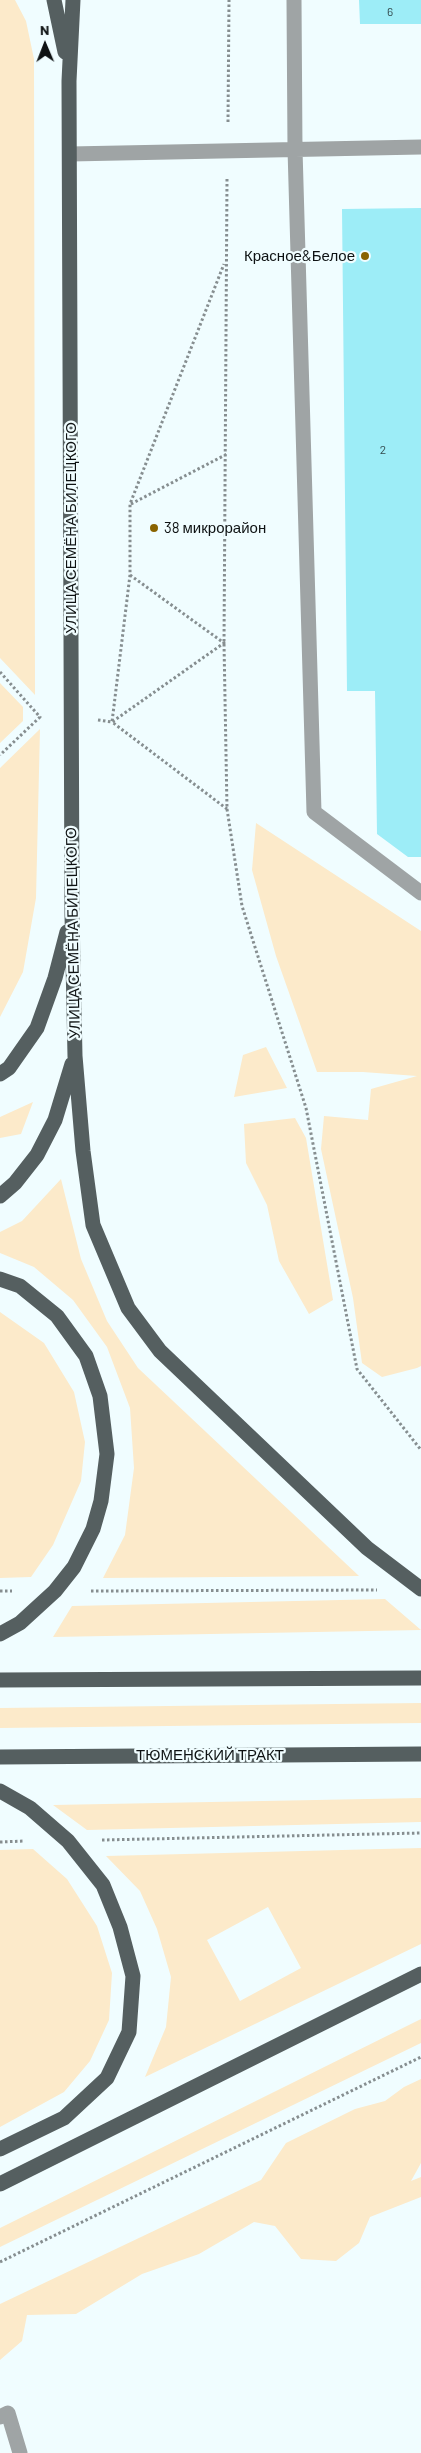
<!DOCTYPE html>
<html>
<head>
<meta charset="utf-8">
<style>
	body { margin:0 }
	#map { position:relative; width:421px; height:2453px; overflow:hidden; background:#f0fdff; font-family:Barlow,sans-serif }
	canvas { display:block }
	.north { position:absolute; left:20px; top:20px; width:50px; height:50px; -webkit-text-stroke:4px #f0fdff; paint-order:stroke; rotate:359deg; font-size:14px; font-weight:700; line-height:20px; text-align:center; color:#0e1213 }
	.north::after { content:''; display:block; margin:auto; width:18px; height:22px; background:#0e1213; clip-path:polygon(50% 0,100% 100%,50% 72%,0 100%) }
</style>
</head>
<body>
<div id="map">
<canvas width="421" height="2453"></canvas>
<div class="north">N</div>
</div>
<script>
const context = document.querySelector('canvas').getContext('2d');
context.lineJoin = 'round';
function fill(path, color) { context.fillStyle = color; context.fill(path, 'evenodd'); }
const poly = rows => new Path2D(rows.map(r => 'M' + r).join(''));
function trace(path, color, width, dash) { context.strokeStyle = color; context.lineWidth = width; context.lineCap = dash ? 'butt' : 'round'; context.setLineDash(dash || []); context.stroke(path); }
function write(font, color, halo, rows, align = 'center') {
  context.font = font + ' Barlow,sans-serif'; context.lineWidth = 4.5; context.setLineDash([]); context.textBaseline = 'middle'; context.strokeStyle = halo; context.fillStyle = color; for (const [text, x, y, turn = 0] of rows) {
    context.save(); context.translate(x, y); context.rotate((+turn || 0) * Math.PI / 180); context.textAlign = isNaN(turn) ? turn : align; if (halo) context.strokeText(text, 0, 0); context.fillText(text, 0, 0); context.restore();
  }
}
fill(poly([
	[0,0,15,0,26,21,34,59,35,695,0,658],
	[0,683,23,707,23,721,0,743],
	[40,729,36,898,23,972,0,1017,0,768],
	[256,823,421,931,421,1366,417,1368,382,1377,362,1363,353,1298,321,1149,324,1116,368,1120,371,1089,417,1076,363,1072,317,1072,276,956,252,870],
	[266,1047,287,1088,234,1097,243,1055],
	[33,1102,21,1134,0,1138,0,1117],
	[295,1118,306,1138,333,1300,309,1314,279,1261,267,1205,246,1163,244,1124],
	[61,1179,81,1259,107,1321,138,1368,359,1576,103,1578,125,1535,134,1468,130,1408,107,1347,73,1300,34,1267,0,1253,0,1232,22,1221],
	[0,1312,44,1343,74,1392,85,1442,81,1481,53,1545,31,1577,0,1578],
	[385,1599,421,1630,53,1637,72,1606],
	[421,1703,421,1723,0,1728,0,1708],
	[421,1798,421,1822,87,1830,53,1805],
	[421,1848,421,1944,145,2077,166,2027,171,1977,157,1929,140,1891,106,1856],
	[268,1907,301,1968,240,2001,207,1940],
	[33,1849,67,1879,97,1926,112,1973,109,2020,90,2061,64,2092,0,2127,0,1850],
	[421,2019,421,2043,0,2247,0,2228],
	[421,2079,421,2163,411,2181,421,2177,421,2197,370,2217,359,2243,336,2261,301,2259,275,2226,254,2222,199,2254,142,2274,76,2314,27,2315,22,2341,0,2360,0,2304,261,2180,286,2143,355,2109,385,2101,404,2087]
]), '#fceaca');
fill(poly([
	[359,0,421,0,421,24,360,24],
	[421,208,421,857,408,857,377,834,375,691,347,691,342,209]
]), '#9dedf7');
trace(poly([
	[228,122,229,0],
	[227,179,224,643,227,809,242,906,306,1108,357,1369,421,1450],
	[131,504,227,454],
	[130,575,224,643,112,722,227,809],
	[0,672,40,717,0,755],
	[98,720,112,722,130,575,130,504,224,264],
	[0,1591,12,1591],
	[91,1591,377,1590],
	[102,1840,421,1833],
	[0,1842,25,1841],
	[0,2262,421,2057]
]), '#868e90', 3, [2.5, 2.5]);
trace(poly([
	[294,0,295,149,314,812,421,893],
	[70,154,421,147],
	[0,2417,8,2413,20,2453]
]), '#9fa4a5', 15);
trace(poly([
	[54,0,65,52],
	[73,0,69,81,72,915,75,1056,83,1151,93,1225,128,1308,160,1351,367,1548,421,1589],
	[0,1074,9,1068,37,1028,55,978,67,932],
	[0,1196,15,1183,37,1155,55,1120,72,1064],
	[0,1279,20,1286,57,1316,86,1356,100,1396,107,1454,101,1501,93,1529,74,1567,55,1591,20,1623,0,1634],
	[0,1680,421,1678],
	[0,1757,421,1754],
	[0,1791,30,1808,68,1841,103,1885,120,1927,133,1976,129,2032,107,2078,64,2118,0,2149],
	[0,2184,421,1974]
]), '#555f60', 15);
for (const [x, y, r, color] of [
	[365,256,5,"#896300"],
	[154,528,5,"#896300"]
]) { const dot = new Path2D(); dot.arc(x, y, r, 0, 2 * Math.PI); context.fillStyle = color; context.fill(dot); trace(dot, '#f0fdff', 2); }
write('12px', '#32494c', null, [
	["6",390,12],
	["2",383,450]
]);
write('15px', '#0e1213', '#f0fdff', [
	["Красное&Белое",355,256],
	["38 микрорайон",164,528,"left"]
], 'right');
write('15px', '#0e1213', '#f0fdff', [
	["УЛИЦА СЕМЁНА БИЛЕЦКОГО",71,528,-90],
	["УЛИЦА СЕМЁНА БИЛЕЦКОГО",73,933,-91],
	["ТЮМЕНСКИЙ ТРАКТ",210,1755]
]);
</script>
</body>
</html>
